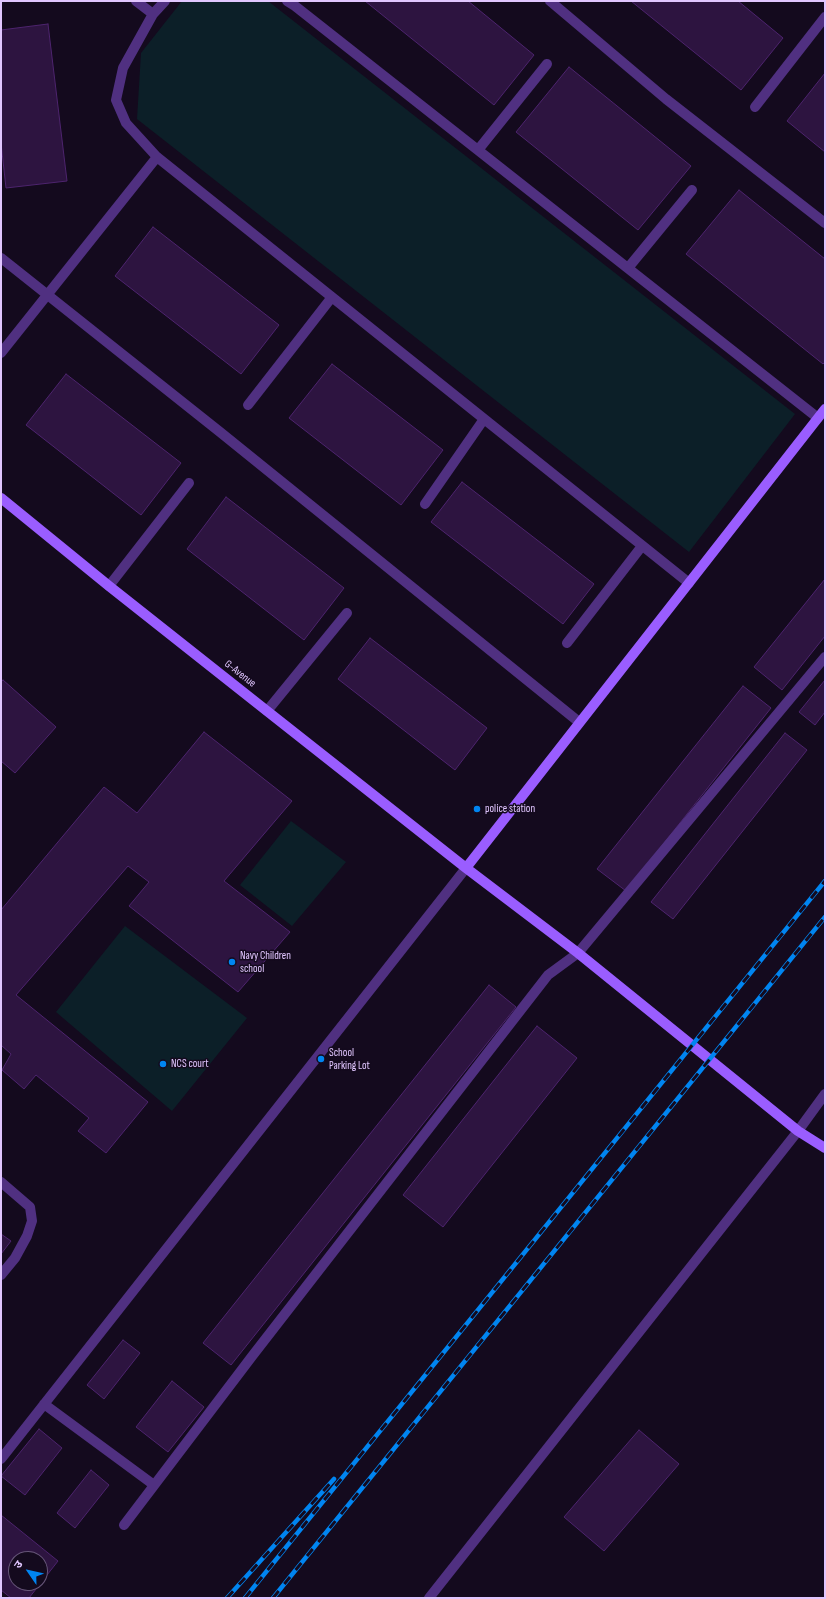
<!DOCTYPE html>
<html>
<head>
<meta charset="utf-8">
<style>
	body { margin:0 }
	#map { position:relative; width:826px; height:1599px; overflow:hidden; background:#140a1e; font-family:"Sofia Sans Condensed","Noto Sans Devanagari",sans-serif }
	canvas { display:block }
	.frame { position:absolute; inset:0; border:2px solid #e1c6ff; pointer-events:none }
	.north { position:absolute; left:8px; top:1551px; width:40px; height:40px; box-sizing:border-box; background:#140a1e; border:1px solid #665578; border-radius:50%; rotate:304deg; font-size:11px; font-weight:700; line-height:16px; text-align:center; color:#e1c6ff }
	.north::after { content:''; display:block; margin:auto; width:14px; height:18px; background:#0085f1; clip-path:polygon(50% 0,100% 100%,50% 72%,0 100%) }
</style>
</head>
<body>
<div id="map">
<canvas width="826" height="1599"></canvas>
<div class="frame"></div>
<div class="north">उ</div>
</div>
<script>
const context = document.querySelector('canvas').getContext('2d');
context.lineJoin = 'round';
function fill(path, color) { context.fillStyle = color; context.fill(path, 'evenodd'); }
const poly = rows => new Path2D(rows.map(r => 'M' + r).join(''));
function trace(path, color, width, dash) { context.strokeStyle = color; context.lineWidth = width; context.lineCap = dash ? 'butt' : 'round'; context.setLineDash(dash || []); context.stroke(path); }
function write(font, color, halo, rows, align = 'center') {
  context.font = font + ' "Sofia Sans Condensed",sans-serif'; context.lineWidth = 3; context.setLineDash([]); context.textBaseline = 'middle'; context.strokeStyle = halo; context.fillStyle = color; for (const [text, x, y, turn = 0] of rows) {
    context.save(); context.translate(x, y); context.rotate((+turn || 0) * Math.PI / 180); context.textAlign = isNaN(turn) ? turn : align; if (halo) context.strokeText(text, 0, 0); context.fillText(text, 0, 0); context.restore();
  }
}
fill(poly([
	[182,1,268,1,795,414,689,552,137,119,141,53],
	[291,821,346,862,292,926,240,885],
	[125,926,247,1018,172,1111,56,1012]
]), '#0c1f28');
const building = poly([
	[365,1,468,1,534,55,494,105,365,1],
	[631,1,738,1,783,38,741,90,631,1],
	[48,24,67,181,6,188,1,143,1,30,48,24],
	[569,67,691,166,638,230,516,132,569,67],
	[825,73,825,152,787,121,825,73],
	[739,190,825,259,825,362,823,364,686,254,739,190],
	[153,227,279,325,241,374,115,276,153,227],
	[332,364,443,450,401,505,289,418,332,364],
	[66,374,181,463,141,515,26,425,66,374],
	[462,482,594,584,563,624,431,522,462,482],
	[226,497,344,588,304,640,187,549,226,497],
	[825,579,825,636,782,690,754,667,825,579],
	[370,638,487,728,455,770,338,679,370,638],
	[3,680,56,727,15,773,1,761,1,682,3,680],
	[825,680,825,712,815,725,799,712,825,680],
	[743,686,771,708,626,891,597,869,743,686],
	[204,732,292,801,224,881,290,932,238,992,129,906,149,882,128,866,16,995,148,1102,106,1153,78,1131,89,1118,36,1075,24,1089,2,1070,11,1054,1,1045,1,910,104,787,137,813,204,732],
	[785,733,807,750,673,919,651,902,785,733],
	[489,985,516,1007,231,1365,203,1343,489,985],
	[537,1026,577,1058,443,1227,403,1195,537,1026],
	[1,1234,11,1241,1,1254,1,1234],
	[123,1340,140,1353,104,1399,87,1385,123,1340],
	[172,1381,204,1407,168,1452,136,1427,172,1381],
	[39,1429,62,1448,25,1495,1,1476,39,1429],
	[639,1430,679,1464,604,1551,564,1517,639,1430],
	[91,1470,109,1485,75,1528,57,1513,91,1470],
	[1,1515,58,1561,29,1598,11,1598,1,1590,1,1515],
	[16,1559,40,1559,40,1583,16,1583,16,1559]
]);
fill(building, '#2d1440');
trace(building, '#4d246e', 1);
trace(poly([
	[578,953,825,657]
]), '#503081', 10);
trace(poly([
	[136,1,153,14],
	[165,1,153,14,123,68,116,100,126,123,157,157,689,583],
	[287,1,295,6,818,418],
	[550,1,666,99,825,223],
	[755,107,825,17],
	[478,150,547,64],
	[1,258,220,432,579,722],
	[628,268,692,190],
	[1,353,157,157],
	[248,405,332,297],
	[425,504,484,419],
	[109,586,189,483],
	[567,643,642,546],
	[267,711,347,613],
	[1,1182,30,1207,32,1221,27,1236,15,1258,1,1275],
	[44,1404,154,1485],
	[1,1459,466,868],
	[124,1525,253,1355,548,975,578,953],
	[429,1598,798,1131,825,1094]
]), '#503081', 10);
trace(poly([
	[1,498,109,586,267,711,466,868,578,953,798,1131,825,1148],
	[466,868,825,409]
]), '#9a5dff', 10);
const rail = poly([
	[227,1598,334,1479],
	[245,1598,825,881],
	[273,1598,825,917]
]);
trace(rail, '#0085f1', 4.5);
trace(rail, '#140a1e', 3, [9]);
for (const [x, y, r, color] of [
	[477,809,4,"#0085f1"],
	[232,962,4,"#0085f1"],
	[321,1059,4,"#0085f1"],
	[163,1064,4,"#0085f1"]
]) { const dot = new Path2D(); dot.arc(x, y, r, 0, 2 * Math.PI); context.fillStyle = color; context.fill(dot); trace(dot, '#140a1e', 1.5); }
write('11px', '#e1c6ff', '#140a1e', [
	["G-Avenue",240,674,38]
]);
write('11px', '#e1c6ff', '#140a1e', [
	["police station",485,809],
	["Navy Children",240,956],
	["school",240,969],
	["School",329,1053],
	["Parking Lot",329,1066],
	["NCS court",171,1064]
], 'left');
</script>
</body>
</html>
